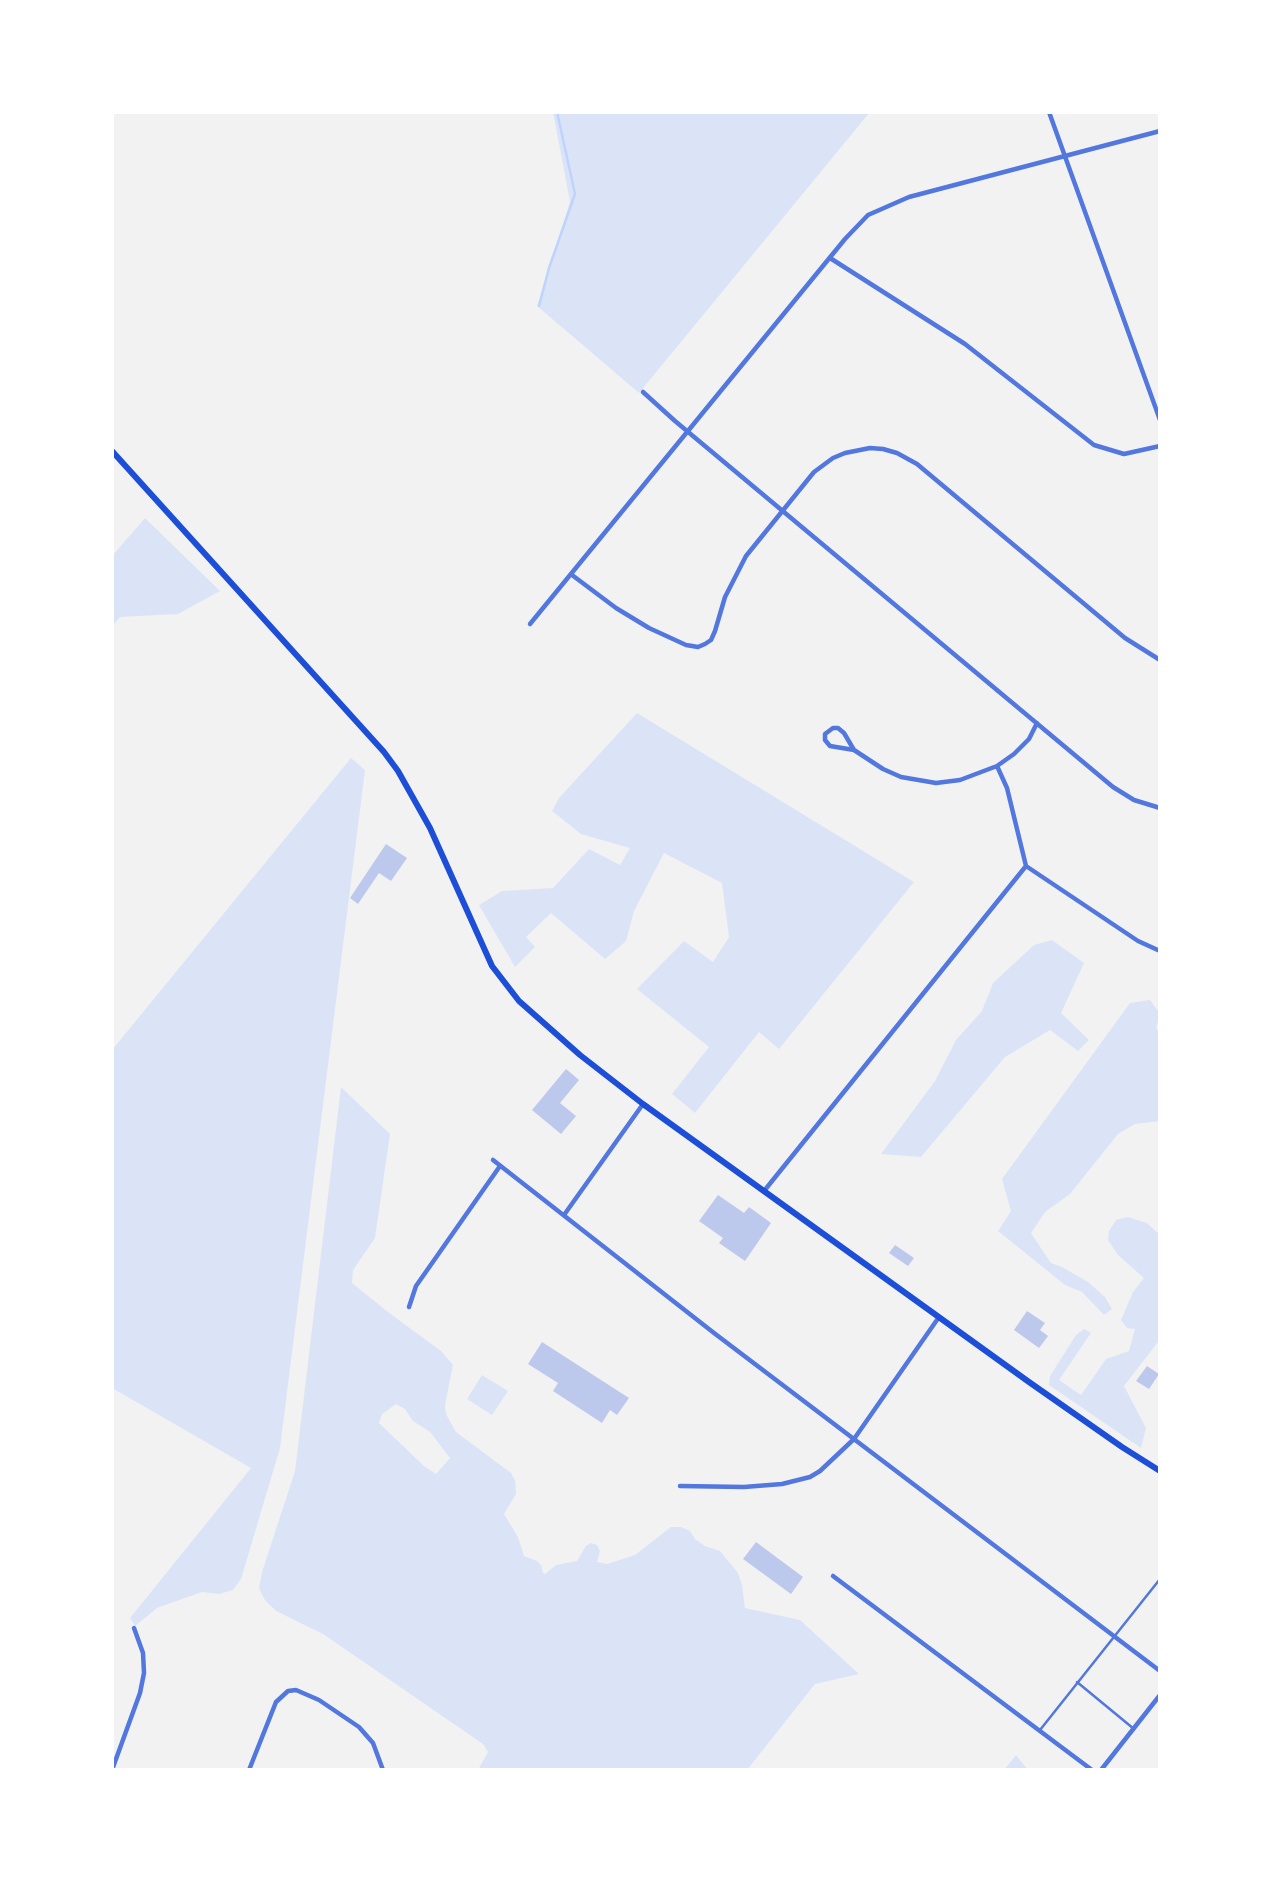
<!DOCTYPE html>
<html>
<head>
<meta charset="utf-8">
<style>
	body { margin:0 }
	#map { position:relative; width:1272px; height:1882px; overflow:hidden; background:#f2f2f2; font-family:"Golos Text",sans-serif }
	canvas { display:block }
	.frame { position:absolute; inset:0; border:114px solid #fff; pointer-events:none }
</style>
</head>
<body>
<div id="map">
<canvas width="1272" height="1882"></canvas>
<div class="frame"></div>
</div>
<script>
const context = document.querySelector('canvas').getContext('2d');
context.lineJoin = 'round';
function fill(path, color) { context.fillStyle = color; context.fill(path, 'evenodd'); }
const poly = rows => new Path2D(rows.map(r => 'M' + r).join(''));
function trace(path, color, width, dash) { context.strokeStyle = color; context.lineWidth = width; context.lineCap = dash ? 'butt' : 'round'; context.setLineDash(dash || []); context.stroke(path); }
fill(poly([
	[553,112,870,112,639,393,537,306,570,202],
	[145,518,220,591,178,614,120,617,112,627,112,556],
	[637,713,914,882,779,1049,759,1032,695,1113,672,1094,709,1047,637,989,684,941,713,962,729,937,722,883,664,853,634,911,626,941,605,959,551,913,526,937,535,947,515,967,479,905,502,891,553,888,589,849,620,865,630,848,581,834,552,811,559,798],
	[351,758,365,770,280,1448,241,1579,233,1590,219,1594,202,1592,165,1605,157,1608,135,1626,130,1618,251,1468,112,1388,112,1050],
	[1052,940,1084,963,1061,1013,1089,1040,1078,1051,1050,1030,1005,1057,921,1157,881,1154,935,1081,956,1040,982,1011,993,983,1034,945],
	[1150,1000,1160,1014,1156,1028,1160,1032,1160,1121,1135,1124,1118,1134,1070,1194,1045,1212,1031,1233,1051,1263,1062,1267,1088,1282,1105,1297,1112,1309,1104,1315,1082,1292,1065,1285,998,1231,1011,1211,1002,1179,1130,1003],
	[341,1087,390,1134,375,1238,353,1270,352,1283,388,1312,441,1351,453,1365,445,1405,446,1414,456,1432,511,1473,515,1480,516,1494,504,1514,518,1537,524,1556,537,1561,541,1565,543,1573,545,1574,556,1565,577,1561,586,1546,591,1543,597,1545,600,1551,597,1562,607,1564,635,1555,671,1527,681,1527,690,1531,695,1539,705,1546,720,1551,738,1573,742,1585,745,1608,800,1620,859,1674,815,1684,747,1770,478,1770,488,1752,483,1744,323,1634,276,1611,265,1600,259,1588,262,1572,295,1471],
	[396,1404,405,1409,413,1421,430,1432,450,1458,436,1474,424,1466,379,1423,382,1414],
	[1128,1217,1147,1223,1160,1235,1160,1343,1158,1342,1124,1386,1146,1428,1141,1448,1049,1385,1050,1376,1076,1335,1084,1329,1091,1333,1059,1380,1081,1395,1106,1359,1129,1351,1135,1329,1127,1328,1121,1320,1133,1292,1144,1278,1118,1255,1108,1240,1109,1231,1116,1220],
	[482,1375,508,1391,492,1415,467,1399],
	[1016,1755,1028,1770,1004,1770]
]), '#dbe4f7');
trace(poly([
	[539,306,549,268,575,194,557,112]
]), '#bfd3fe', 2.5);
fill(poly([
	[386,844,407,858,391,881,379,873,358,904,350,898],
	[566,1069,579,1080,560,1103,576,1116,561,1134,532,1110],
	[718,1195,744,1213,749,1207,771,1223,745,1261,719,1243,723,1238,699,1221],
	[895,1245,914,1258,908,1266,889,1253],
	[1027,1311,1045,1323,1040,1330,1048,1336,1039,1348,1014,1330],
	[542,1342,629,1398,617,1415,610,1410,602,1423,553,1391,558,1383,528,1364],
	[1147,1366,1159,1374,1149,1389,1136,1381],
	[756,1542,803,1577,791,1594,743,1559]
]), '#bdc9ec');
trace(poly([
	[1077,1682,1134,1729],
	[1040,1730,1160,1579]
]), '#5277de', 2.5);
trace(poly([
	[1049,112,1160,420],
	[830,258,965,344,1094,445,1124,454,1160,446],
	[643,392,675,421,1113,787,1134,800,1160,808],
	[572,575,616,608,649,628,686,645,698,647,705,644,711,640,715,631,725,597,746,556,814,472,833,458,845,453,870,448,883,449,897,453,917,464,1125,638,1160,660],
	[530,624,845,239,868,215,909,197,1160,131],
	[854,750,844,733,838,728,833,728,825,734,825,740,830,746,854,750,883,769,901,777,936,783,960,780,997,766,1014,754,1029,739,1037,723],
	[997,766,1007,788,1026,866,1138,941,1160,951],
	[493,1160,714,1333,1160,1671],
	[764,1191,1026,866],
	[564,1215,643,1104],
	[409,1307,416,1286,500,1166],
	[680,1486,744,1487,782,1484,810,1477,820,1471,854,1439,939,1317],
	[833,1576,1092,1770],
	[112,1770,140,1693,144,1673,143,1653,134,1628],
	[249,1770,276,1702,288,1691,296,1690,319,1700,359,1727,373,1743,383,1770],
	[1101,1770,1160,1695]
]), '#5277de', 4.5);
trace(poly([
	[112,451,384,752,398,771,430,828,492,966,519,1001,580,1055,643,1104,1029,1382,1122,1447,1160,1471]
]), '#1d4ed8', 6);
</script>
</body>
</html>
